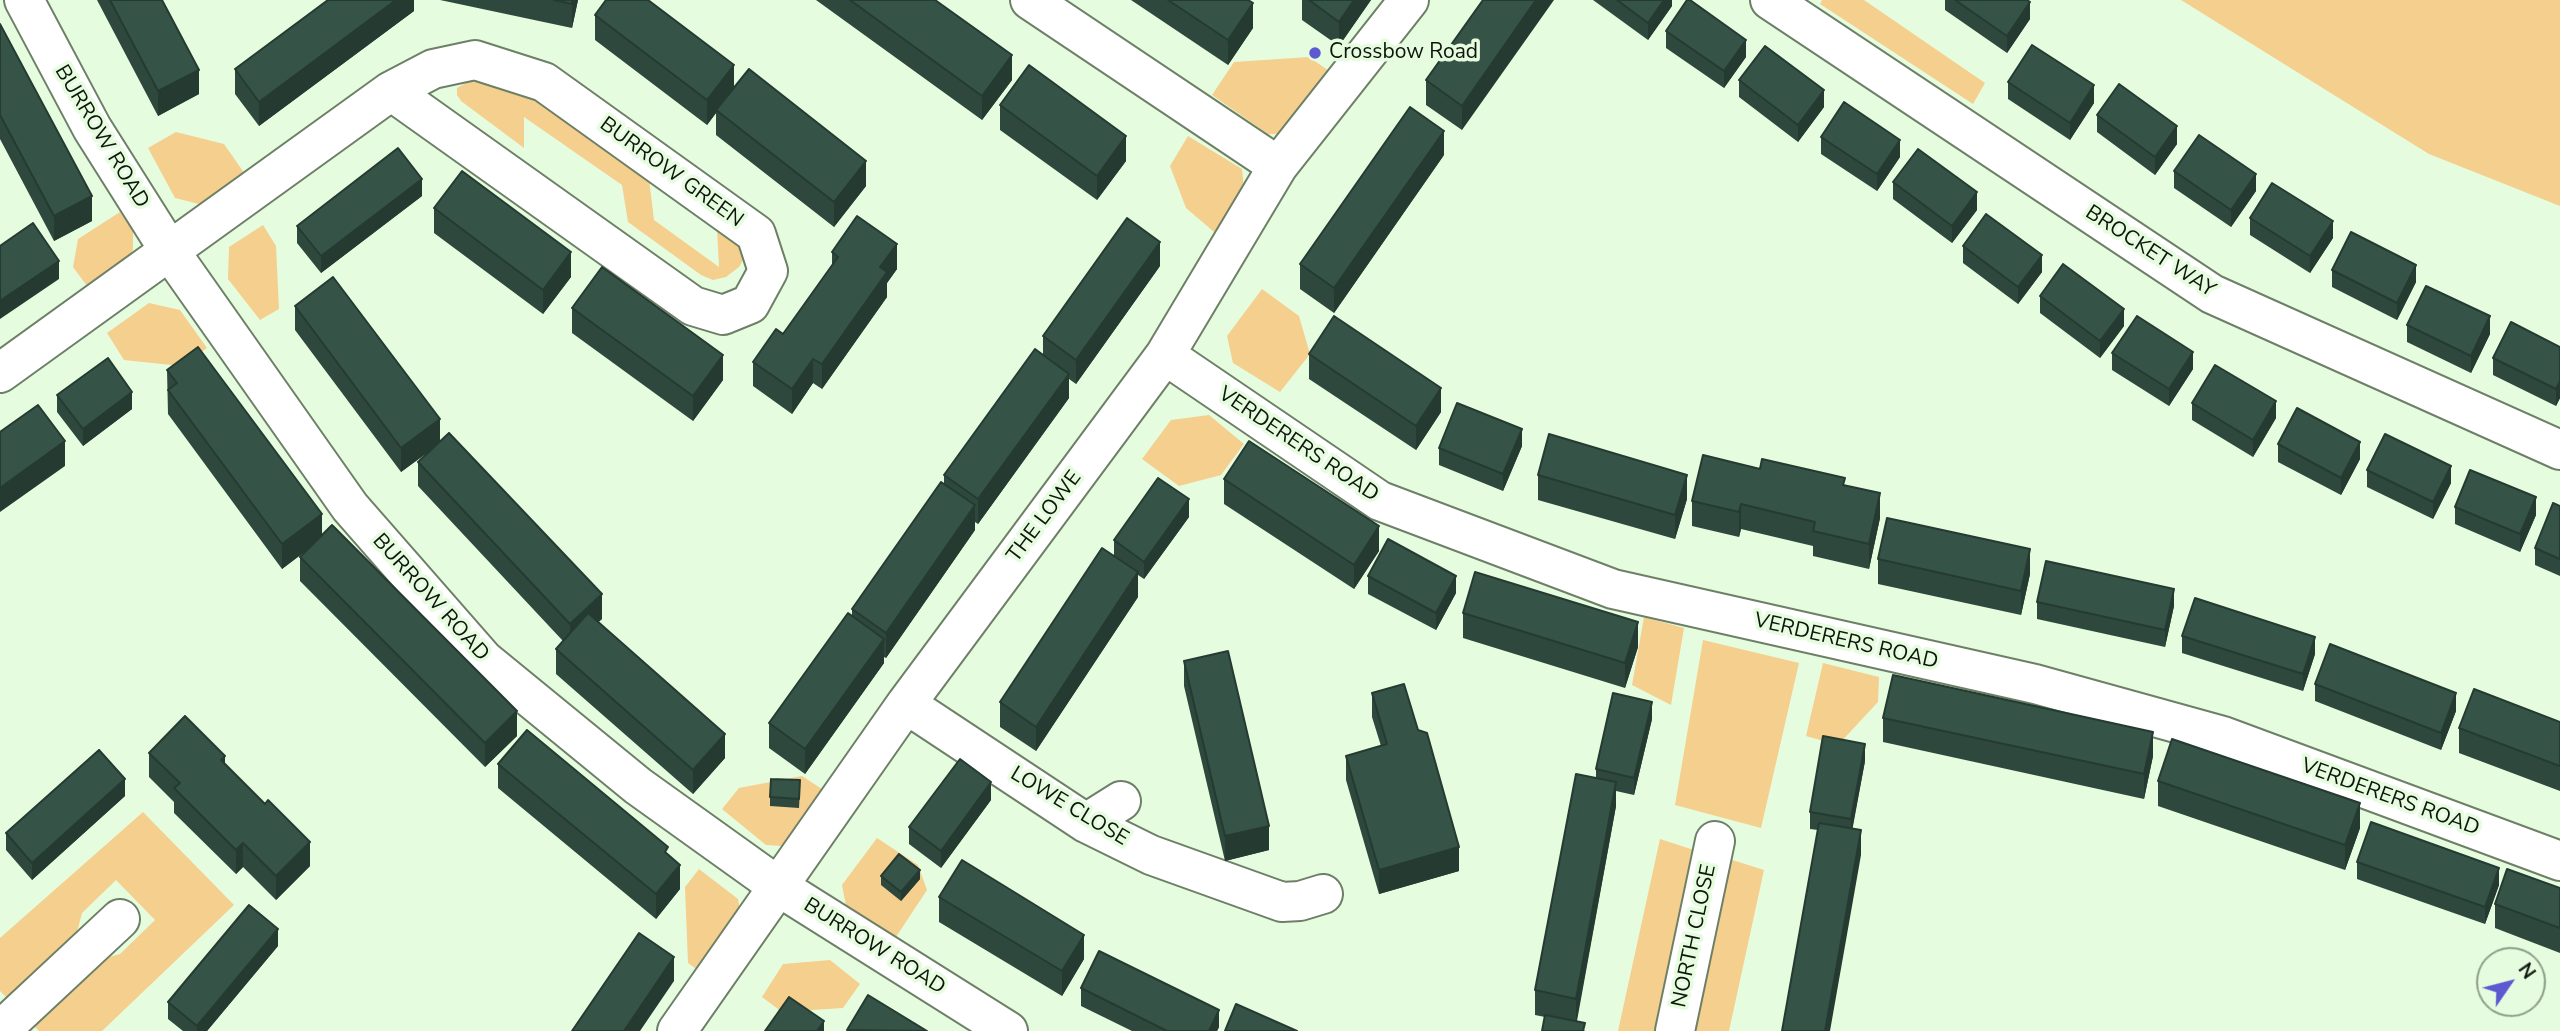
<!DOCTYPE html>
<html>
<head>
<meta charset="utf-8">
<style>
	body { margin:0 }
	#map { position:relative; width:2560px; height:1031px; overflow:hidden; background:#e6fcdf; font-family:"Nunito Sans",sans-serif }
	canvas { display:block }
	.north { position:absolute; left:2476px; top:947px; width:70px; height:70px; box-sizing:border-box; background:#e6fcdf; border:2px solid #90a08b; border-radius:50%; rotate:55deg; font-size:19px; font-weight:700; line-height:28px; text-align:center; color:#0e150c }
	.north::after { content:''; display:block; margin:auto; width:24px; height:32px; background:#5c59d1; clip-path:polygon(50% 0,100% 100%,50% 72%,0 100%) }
</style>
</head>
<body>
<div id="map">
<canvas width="2560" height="1031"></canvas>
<div class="north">N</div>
</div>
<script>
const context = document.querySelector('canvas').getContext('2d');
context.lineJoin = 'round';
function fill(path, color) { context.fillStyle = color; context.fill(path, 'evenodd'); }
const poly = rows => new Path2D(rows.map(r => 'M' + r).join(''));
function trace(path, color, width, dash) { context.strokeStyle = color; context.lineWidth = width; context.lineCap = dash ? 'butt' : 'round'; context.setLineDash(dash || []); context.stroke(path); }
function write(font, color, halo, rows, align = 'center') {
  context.font = font + ' "Nunito Sans",sans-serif'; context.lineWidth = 7; context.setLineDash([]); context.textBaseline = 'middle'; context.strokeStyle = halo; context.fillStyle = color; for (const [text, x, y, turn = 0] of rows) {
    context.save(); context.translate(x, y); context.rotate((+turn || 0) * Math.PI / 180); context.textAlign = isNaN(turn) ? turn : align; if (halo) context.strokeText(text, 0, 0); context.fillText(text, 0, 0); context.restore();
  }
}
fill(poly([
	[1822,0,1864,0,1985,83,1973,104,1820,4],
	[2181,0,2560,0,2560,206,2429,154],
	[1309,57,1332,73,1291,134,1268,134,1212,95,1234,62],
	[491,81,537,98,649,179,654,220,719,267,717,229,741,243,746,255,739,267,726,277,713,280,701,275,628,222,622,185,524,117,524,148,461,101,457,95,457,88,468,82],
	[176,132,224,144,247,177,207,206,175,198,148,148],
	[1188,136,1242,169,1245,199,1220,237,1186,208,1170,166],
	[120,212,133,229,133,249,128,264,90,290,73,267,78,239],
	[263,225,276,246,279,309,260,320,228,279,229,247],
	[1262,289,1299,316,1310,354,1280,392,1233,363,1227,336],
	[149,303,180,310,207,348,181,366,124,360,107,333],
	[1209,415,1244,444,1221,475,1179,486,1142,459,1171,420],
	[1644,617,1684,628,1671,705,1632,685],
	[1703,640,1799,663,1761,828,1675,805],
	[1823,663,1879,677,1878,702,1838,745,1806,736],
	[802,776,834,797,796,847,766,845,722,809,739,788],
	[143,812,234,905,102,1031,39,1031,32,1024,102,959,120,954,155,920,116,880,82,913,74,944,11,1002,0,991,0,938],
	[877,838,918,865,927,890,896,937,846,906,842,885],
	[1660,839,1697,851,1659,1031,1618,1031],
	[1723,857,1764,870,1729,1031,1689,1031],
	[699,869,738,899,743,927,706,976,688,963,685,887],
	[830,960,860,984,843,1008,782,1012,762,997,783,964]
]), '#f5cf8d');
const minor = poly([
	[24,0,92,128,169,250,350,507,484,660,638,786,779,887,1008,1031],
	[1030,0,1278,166],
	[1770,0,2212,294,2560,450],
	[1165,355,1380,501,1613,589,2035,684,2223,736,2560,861],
	[0,373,391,91,433,69,475,60,544,82,756,234,768,271,750,304,723,315,693,306,391,91],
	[906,704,1086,823,1151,855,1282,902,1300,901,1323,894],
	[1086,823,1121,801],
	[0,1031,120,919],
	[677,1031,906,704,1165,355,1278,166,1409,0],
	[1675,1031,1715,841]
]);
trace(minor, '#6d8067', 42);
trace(minor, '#fff', 38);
fill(poly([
	[97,0,162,0,199,94,158,116],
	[414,0,414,11,259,126,235,94,235,69],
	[440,0,578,0,572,28],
	[816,0,935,0,1012,80,982,120],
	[1131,0,1248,0,1253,28,1228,65],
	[1302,0,1371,0,1339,46,1302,20],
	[1483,0,1462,130,1426,105,1426,80],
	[1593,0,1672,0,1672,6,1648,40],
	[1945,0,2027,0,2030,19,2007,53,1945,10],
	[595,15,734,88,866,186,834,227,716,135,716,113,707,125,595,40],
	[0,24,92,221,54,241,0,139],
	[1666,31,1746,57,1724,88,1666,48],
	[1739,80,1824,107,1798,142,1739,97],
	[2008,82,2094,103,2070,140,2008,99],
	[1000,105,1126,161,1097,200,1000,130],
	[2097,115,2177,144,2155,175,2097,132],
	[1821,137,1900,157,1877,191,1821,154],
	[1444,155,1334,313,1300,289,1300,264],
	[2174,171,2256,191,2231,227,2174,188],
	[1893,182,1977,210,1952,243,1893,199],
	[422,196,321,273,297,243,297,226],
	[434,208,571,277,543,314,434,233],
	[2250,218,2333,238,2310,273,2250,235],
	[1963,246,2042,272,2018,304,1963,263],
	[832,252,897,269,887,283,887,297,822,389,813,383,792,414,753,386,753,362,783,334,832,265],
	[1160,266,1076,384,1069,379,1069,398,978,524,975,522,975,530,886,658,884,657,884,663,805,774,769,748,769,723,852,616,852,609,944,484,944,475,1043,355,1043,336],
	[2332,270,2416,282,2397,320,2332,287],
	[2040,296,2124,326,2100,358,2040,313],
	[295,306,440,441,602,619,598,622,725,758,693,794,556,674,556,649,563,641,418,486,418,462,427,453,401,472,295,330],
	[572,308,723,380,693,421,572,333],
	[2407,325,2490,334,2471,373,2407,342],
	[2560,347,2560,398,2556,406,2493,375,2493,358],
	[2112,353,2193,369,2169,406,2112,370],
	[1309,354,1441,412,1416,450,1309,379],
	[167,370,322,534,517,736,485,767,300,581,300,557,305,551,282,569,168,414],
	[57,395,132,409,83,446,57,412],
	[2192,403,2276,418,2253,457,2192,420],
	[2278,444,2360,459,2341,495,2278,462],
	[1522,446,1503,491,1439,465,1439,448],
	[1760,469,1845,485,1880,518,1869,569,1813,556,1813,546,1741,529,1739,537,1692,526,1692,501],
	[2367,470,2451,483,2433,519,2367,487],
	[1538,475,1687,499,1675,539,1538,500],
	[1224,479,1379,551,1354,589,1224,504],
	[2560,506,2560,576,2535,565,2535,548],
	[2455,507,2536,515,2520,552,2455,524],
	[1189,517,1144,579,1138,575,1138,597,1036,751,1000,727,1000,702,1114,556,1114,540],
	[1878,559,2030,574,2021,615,1878,584],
	[1368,576,1456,593,1436,630,1368,594],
	[2037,602,2174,606,2165,647,2037,619],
	[1463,613,1638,647,1625,688,1463,638],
	[2182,636,2315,654,2303,691,2182,653],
	[1184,661,1269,850,1225,861,1184,686],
	[2315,684,2456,711,2441,750,2315,701],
	[1372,693,1459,871,1379,894,1346,780,1346,756,1381,746,1372,717],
	[1883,718,2153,756,2144,799,1883,742],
	[1652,719,1634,795,1616,791,1616,806,1577,1021,1585,1031,1545,1017,1535,1015,1535,990,1596,778,1596,769],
	[2560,722,2560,791,2459,753,2459,728],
	[149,753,225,765,310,866,276,900,243,867,236,874,174,813,174,802,149,777],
	[1865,761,1852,829,1861,855,1818,830,1810,829,1810,812],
	[498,764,668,854,680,889,656,919,498,788],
	[2158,781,2360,828,2345,870,2158,806],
	[800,789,799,808,770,806,770,797],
	[125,796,32,880,6,850,6,833],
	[991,800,941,868,909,844,909,827],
	[2357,862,2499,885,2485,924,2357,879],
	[881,876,920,879,901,901,881,885],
	[2560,888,2560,953,2495,928,2495,904],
	[939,897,1084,959,1062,996,939,922],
	[278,946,207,1031,183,1031,168,1019,168,1002],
	[1081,988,1219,1027,1217,1031,1132,1031,1081,1006]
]), '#2e483d');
fill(poly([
	[396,0,414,0,414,11,259,126,259,102],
	[572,0,578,0,572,28],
	[1354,0,1371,0,1339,46,1339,22],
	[1536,0,1554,0,1462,130,1462,106],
	[1664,0,1672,0,1672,6,1648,40,1648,23],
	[2030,2,2030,19,2007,53,2007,36],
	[1253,3,1253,28,1228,65,1228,40],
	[1746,40,1746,57,1724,88,1724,71],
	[1012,55,1012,80,982,120,982,96],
	[734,65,734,89,716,110,716,113,707,125,707,100],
	[199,70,199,94,158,116,158,91],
	[2094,85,2094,103,2070,140,2070,123],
	[1824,90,1824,107,1798,142,1798,125],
	[2177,126,2177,144,2155,175,2155,157],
	[1444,131,1444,155,1334,313,1334,288],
	[1126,136,1126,161,1097,200,1097,176],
	[1900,140,1900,157,1877,191,1877,174],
	[866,161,866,186,834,227,834,202],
	[2256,174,2256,191,2231,227,2231,210],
	[422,179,422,196,321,273,321,256],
	[1977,192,1977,210,1952,243,1952,226],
	[92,196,92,221,54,241,54,216],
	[2333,221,2333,238,2310,273,2310,256],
	[1160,242,1160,266,1076,384,1076,360],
	[897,244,897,269,887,283,887,297,822,389,822,364,880,267],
	[571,252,571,277,543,314,543,290],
	[2042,255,2042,272,2018,304,2018,287],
	[59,261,59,279,0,319,0,301],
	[2416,265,2416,282,2397,320,2397,303],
	[2124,309,2124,326,2100,358,2100,341],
	[2490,316,2490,334,2471,373,2471,356],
	[2193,352,2193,369,2169,406,2169,389],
	[723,355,723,380,693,421,693,396],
	[813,359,813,383,792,414,792,389],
	[1069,374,1069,398,978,524,978,499],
	[2560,381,2560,398,2556,406,2556,389],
	[1441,388,1441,412,1416,450,1416,426],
	[132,392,132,409,83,446,83,429],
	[2276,401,2276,418,2253,457,2253,440],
	[440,419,440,443,401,472,401,448],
	[1522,429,1522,446,1503,491,1503,474],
	[65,441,65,466,0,512,0,488],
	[2360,442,2360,459,2341,495,2341,478],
	[2451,466,2451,483,2433,519,2433,502],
	[1687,475,1687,499,1675,539,1675,515],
	[1880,493,1880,518,1869,569,1869,544],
	[2536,497,2536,515,2520,552,2520,534],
	[1189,499,1189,517,1144,579,1144,562],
	[1741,504,1741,529,1739,537,1739,512],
	[975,505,975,530,886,658,886,633],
	[322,514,322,539,282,569,282,544],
	[1379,526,1379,551,1354,589,1354,565],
	[2030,549,2030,574,2021,615,2021,591],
	[1138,572,1138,597,1036,751,1036,727],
	[1456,576,1456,593,1436,630,1436,613],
	[2174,589,2174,606,2165,647,2165,630],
	[602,594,602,619,570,648,570,624],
	[1638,622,1638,647,1625,688,1625,663],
	[2315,637,2315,654,2303,691,2303,674],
	[884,639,884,663,805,774,805,749],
	[2456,693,2456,711,2441,750,2441,733],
	[1652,702,1652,719,1634,795,1634,778],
	[517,711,517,736,485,767,485,743],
	[2153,732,2153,756,2144,799,2144,774],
	[725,734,725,758,693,794,693,770],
	[1865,744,1865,761,1851,837,1851,819],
	[225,756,225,780,221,760],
	[125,779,125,796,32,880,32,863],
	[991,782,991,800,941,868,941,851],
	[1616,782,1616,806,1576,1023,1576,999],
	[2360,803,2360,828,2345,870,2345,845],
	[1269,826,1269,850,1225,861,1225,836],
	[1861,830,1861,855,1830,1031,1825,1031],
	[310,842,310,866,276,900,276,876],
	[243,843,243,867,236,874,236,850],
	[1459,847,1459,871,1379,894,1379,870],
	[680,865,680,889,656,919,656,894],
	[2499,868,2499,885,2485,924,2485,907],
	[920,870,920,879,901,901,901,892],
	[278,929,278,946,207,1031,197,1031,197,1026],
	[1084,935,1084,959,1062,996,1062,971],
	[674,957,674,981,640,1031,624,1031],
	[1219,1010,1219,1027,1217,1031,1209,1031],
	[824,1021,824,1031,817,1031]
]), '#253b32');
const building = poly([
	[110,0,162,0,199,70,158,91,110,0],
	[328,0,396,0,259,102,235,69,328,0],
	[554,0,572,0,572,4,554,0],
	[606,0,648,0,734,65,707,100,595,15,606,0],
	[850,0,935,0,1012,55,982,96,850,0],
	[1168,0,1248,0,1253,3,1228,40,1168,0],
	[1309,0,1354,0,1339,22,1309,0],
	[1483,0,1536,0,1462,106,1426,80,1483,0],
	[1617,0,1664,0,1648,23,1617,0],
	[1687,0,1690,0,1746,40,1724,71,1666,31,1687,0],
	[1955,0,2027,0,2030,2,2007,36,1955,0],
	[0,24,92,196,54,216,0,115,0,24],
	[2032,45,2094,85,2070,123,2008,82,2032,45],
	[1765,46,1824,90,1798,125,1739,80,1765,46],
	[1029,65,1126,136,1097,176,1000,105,1029,65],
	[749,69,866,161,834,202,716,110,749,69],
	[2119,84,2177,126,2155,157,2097,115,2119,84],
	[1844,102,1900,140,1877,174,1821,137,1844,102],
	[1410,107,1444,131,1334,288,1300,264,1410,107],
	[2199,135,2256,174,2231,210,2174,171,2199,135],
	[398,148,422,179,321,256,297,226,398,148],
	[1918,149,1977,192,1952,226,1893,182,1918,149],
	[462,171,571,252,543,290,434,208,462,171],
	[2272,183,2333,221,2310,256,2250,218,2272,183],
	[1986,214,2042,255,2018,287,1963,246,1986,214],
	[857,216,897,244,880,267,887,272,822,364,813,359,792,389,753,362,776,329,783,334,838,257,832,252,857,216],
	[1127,218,1160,242,1076,360,1043,336,1127,218],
	[33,223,59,261,0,301,0,246,33,223],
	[2351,232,2416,265,2397,303,2332,270,2351,232],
	[2063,264,2124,309,2100,341,2040,296,2063,264],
	[602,267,723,355,693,396,572,308,602,267],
	[333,277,440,419,401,448,295,306,333,277],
	[2426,286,2490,316,2471,356,2407,325,2426,286],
	[1334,316,1441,388,1416,426,1309,354,1334,316],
	[2137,316,2193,352,2169,389,2112,353,2137,316],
	[2511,322,2560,347,2560,381,2556,389,2493,358,2511,322],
	[198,347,322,514,282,544,168,390,177,383,167,370,198,347],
	[1035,349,1069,374,978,499,944,475,1035,349],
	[108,358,132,392,83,429,57,395,108,358],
	[2215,365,2276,401,2253,440,2192,403,2215,365],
	[1457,403,1522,429,1503,474,1439,448,1457,403],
	[38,405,65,441,0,488,0,432,38,405],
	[2297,408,2360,442,2341,478,2278,444,2297,408],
	[449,433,602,594,570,624,418,462,449,433],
	[1549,434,1687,475,1675,515,1538,475,1549,434],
	[2385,434,2451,466,2433,502,2367,470,2385,434],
	[1249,441,1379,526,1354,565,1224,479,1249,441],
	[1703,455,1760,469,1762,459,1845,478,1843,485,1880,493,1869,544,1813,531,1815,522,1741,504,1739,512,1692,501,1703,455],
	[2470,470,2536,497,2520,534,2455,507,2470,470],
	[1158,478,1189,499,1144,562,1114,540,1158,478],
	[941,482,975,505,886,633,852,609,941,482],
	[2553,503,2560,506,2560,559,2535,548,2553,503],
	[1887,518,2030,549,2021,591,1878,559,1887,518],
	[332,525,517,711,485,743,300,557,332,525],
	[1388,539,1456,576,1436,613,1368,576,1388,539],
	[1102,548,1138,572,1036,727,1000,702,1102,548],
	[2046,561,2174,589,2165,630,2037,602,2046,561],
	[1475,572,1638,622,1625,663,1463,613,1475,572],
	[2195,598,2315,637,2303,674,2182,636,2195,598],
	[588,613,725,734,693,770,556,649,588,613],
	[848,613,884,639,805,749,769,723,848,613],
	[2330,644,2456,693,2441,733,2315,684,2330,644],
	[1228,651,1269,826,1225,836,1184,661,1228,651],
	[1893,675,2153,732,2144,774,1883,718,1893,675],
	[1404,684,1418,730,1427,733,1459,847,1379,870,1346,756,1387,744,1372,693,1404,684],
	[2474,689,2560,722,2560,766,2459,728,2474,689],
	[1613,693,1652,702,1634,778,1596,769,1613,693],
	[185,716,225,756,221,760,265,804,268,800,310,842,276,876,243,843,236,850,174,788,180,783,149,753,185,716],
	[527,730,668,847,665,852,680,865,656,894,498,764,527,730],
	[1823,736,1865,744,1851,819,1810,812,1823,736],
	[2172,739,2360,803,2345,845,2158,781,2172,739],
	[99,750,125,779,32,863,6,833,99,750],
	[960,759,991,782,941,851,909,827,960,759],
	[1576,774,1616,782,1576,999,1535,990,1576,774],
	[771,779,800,780,799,799,770,797,771,779],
	[2371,822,2499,868,2485,907,2357,862,2371,822],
	[1819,823,1861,830,1825,1031,1782,1031,1819,823],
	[899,854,920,870,901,892,881,876,899,854],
	[962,860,1084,935,1062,971,939,897,962,860],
	[2507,869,2560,888,2560,928,2495,904,2507,869],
	[249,905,278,929,197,1026,168,1002,249,905],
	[639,933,674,957,624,1031,572,1031,639,933],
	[1099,951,1219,1010,1209,1031,1167,1031,1081,988,1099,951],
	[868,995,927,1031,847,1030,868,995],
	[789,997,824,1021,817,1031,765,1031,789,997],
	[1236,1004,1297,1031,1225,1031,1236,1004],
	[1545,1015,1585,1023,1583,1031,1542,1031,1545,1015]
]);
fill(building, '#355447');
trace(building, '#253b32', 2);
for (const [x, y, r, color] of [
	[1315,53,7,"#5c59d1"]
]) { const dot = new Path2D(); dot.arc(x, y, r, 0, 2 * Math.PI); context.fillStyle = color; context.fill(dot); trace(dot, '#e6fcdf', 2.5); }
write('21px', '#0e150c', '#e6fcdf', [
	["Crossbow Road",1329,53]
], 'left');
write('21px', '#0e150c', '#e6fcdf', [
	["BURROW ROAD",101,137,59],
	["BURROW GREEN",671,173,36],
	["BROCKET WAY",2150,252,33],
	["VERDERERS ROAD",1298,445,34],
	["THE LOWE",1045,517,-53],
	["BURROW ROAD",430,598,48],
	["VERDERERS ROAD",1846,642,13],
	["VERDERERS ROAD",2390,798,20],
	["LOWE CLOSE",1069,807,31],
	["NORTH CLOSE",1695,936,-78],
	["BURROW ROAD",874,947,32]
]);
</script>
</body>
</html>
